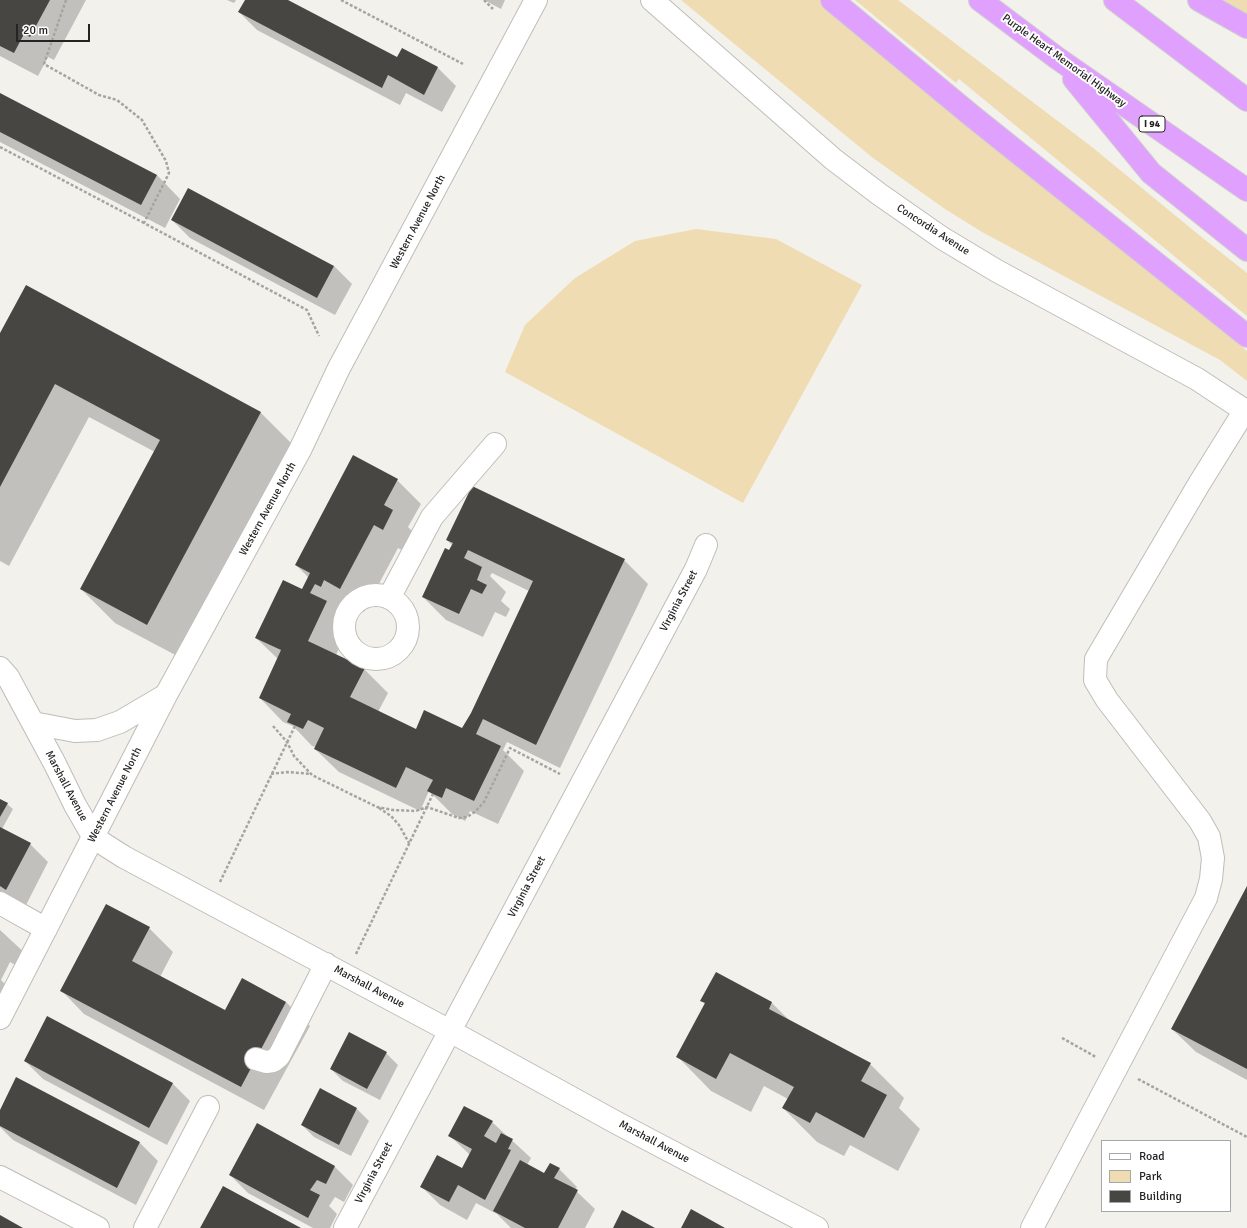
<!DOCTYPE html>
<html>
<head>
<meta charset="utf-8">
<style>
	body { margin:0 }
	#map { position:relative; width:1247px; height:1228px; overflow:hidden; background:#f3f1ec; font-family:Signika,sans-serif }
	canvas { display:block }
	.legend { position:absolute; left:1101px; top:1140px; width:130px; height:72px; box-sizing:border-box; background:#fff; border:1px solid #a8a7a7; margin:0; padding:5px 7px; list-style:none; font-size:12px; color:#252422 }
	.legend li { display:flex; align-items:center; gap:8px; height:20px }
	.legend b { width:20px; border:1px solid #a8a7a7 }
	.scale { position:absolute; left:16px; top:24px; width:74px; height:18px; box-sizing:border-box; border:2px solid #252422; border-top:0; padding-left:5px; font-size:12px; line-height:14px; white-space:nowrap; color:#252422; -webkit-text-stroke:3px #fff; paint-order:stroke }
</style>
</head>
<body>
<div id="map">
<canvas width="1247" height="1228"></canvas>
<ul class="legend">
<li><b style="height:5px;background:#fff"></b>Road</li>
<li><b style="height:11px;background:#f0dcb3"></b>Park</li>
<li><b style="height:11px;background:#484642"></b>Building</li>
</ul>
<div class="scale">20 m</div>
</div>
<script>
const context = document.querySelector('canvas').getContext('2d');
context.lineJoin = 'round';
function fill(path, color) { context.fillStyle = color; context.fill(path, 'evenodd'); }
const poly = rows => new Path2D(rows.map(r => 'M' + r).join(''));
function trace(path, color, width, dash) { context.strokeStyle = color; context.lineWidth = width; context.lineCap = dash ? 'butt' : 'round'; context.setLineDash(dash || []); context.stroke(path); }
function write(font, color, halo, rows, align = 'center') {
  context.font = font + ' Signika,sans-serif'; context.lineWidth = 4; context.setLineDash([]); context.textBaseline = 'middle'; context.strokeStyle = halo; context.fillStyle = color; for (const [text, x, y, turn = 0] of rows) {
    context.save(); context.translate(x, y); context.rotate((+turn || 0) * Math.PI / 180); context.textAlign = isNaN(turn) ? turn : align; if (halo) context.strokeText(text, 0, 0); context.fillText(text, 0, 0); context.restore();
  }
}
fill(poly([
	[681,0,820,0,1247,351,1247,381,1220,360,982,232,945,209,873,158],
	[855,0,898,0,1092,147,1199,235,1247,273,1247,316,959,79,956,83],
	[1223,0,1247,0,1247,14,1243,12],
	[696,229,776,239,862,285,743,503,505,372,525,325,575,278,635,241]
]), '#f0dcb3');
fill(poly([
	[0,0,86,0,54,60,48,57,38,76,0,56],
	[227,0,236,0,234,3],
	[246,0,286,0,398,59,403,50,438,68,456,86,442,112,406,93,400,105,257,30,239,12],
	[484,0,505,0,501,9],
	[0,95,157,175,180,199,165,228,0,142],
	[172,220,334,266,352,284,335,315,190,238],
	[26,286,261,413,295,447,181,658,115,623,81,589,155,452,89,417,9,566,0,561,0,335],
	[397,480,421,504,408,527,416,535,407,553,398,548,364,612,348,603,344,610,339,607,336,612,350,626,336,655,364,669,388,693,378,712,416,730,463,730,472,713,529,591,492,573,490,576,506,592,501,601,510,609,506,617,495,612,483,637,446,620,423,597,453,546,447,540,624,560,648,584,560,768,507,742,503,750,524,771,498,824,470,811,465,821,452,814,429,791,420,811,339,772,315,749,316,747,312,746,293,726,283,722,260,698,278,659,256,638,302,591,309,578,296,565],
	[0,800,7,804,13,809,2,829,30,844,48,862,25,907,0,899],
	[1247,888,1247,1080,1196,1052,1172,1029],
	[106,905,149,928,173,952,160,977,225,1012,243,979,286,1002,310,1026,264,1110,84,1014,61,990],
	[0,930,27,955,20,968,10,962,1,980,9,988,0,999],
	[716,973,772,1003,791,1022,870,1064,904,1098,899,1108,920,1129,898,1171,850,1145,844,1156,817,1142,783,1108,788,1099,764,1086,751,1112,711,1091,678,1057,705,1004,702,1000],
	[386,1053,398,1065,380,1100,343,1081,331,1069],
	[25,1061,172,1083,190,1101,167,1145,43,1079],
	[16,1079,140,1143,158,1161,136,1205,13,1140,0,1127,0,1112],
	[320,1089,357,1109,369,1121,351,1156,314,1137,302,1125],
	[492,1122,531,1158,527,1165,545,1174,559,1169,577,1187,575,1190,595,1209,585,1228,511,1228,497,1214,476,1203,467,1220,440,1205,422,1187,462,1170,470,1155,449,1135],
	[258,1125,335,1167,353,1185,344,1202,335,1197,329,1206,337,1214,330,1228,313,1228,248,1193,230,1175]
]), '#0003');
fill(poly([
	[0,0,50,0,30,37,24,34,14,53,0,46],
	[245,0,288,0,397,57,402,48,438,67,424,95,388,75,382,88,238,12],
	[0,93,157,175,141,205,0,132],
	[188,188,334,266,317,298,171,220],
	[26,285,261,412,147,625,80,589,160,440,55,384,0,487,0,333],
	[353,455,398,479,384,505,393,510,383,530,374,525,340,589,324,580,321,587,315,584,310,593,327,601,308,641,365,668,350,697,416,729,424,710,462,728,471,713,533,581,468,550,464,558,482,567,477,580,487,585,482,594,471,589,459,614,422,597,445,548,449,550,453,543,446,540,472,486,625,559,536,745,483,719,476,734,501,746,474,801,446,788,442,798,433,794,427,791,433,780,406,767,396,788,314,749,324,728,308,720,303,729,287,722,291,714,259,698,281,650,255,638,283,580,302,589,310,573,295,565],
	[0,799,8,803,0,817],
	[0,827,31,843,6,890,0,886],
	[1247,886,1247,1069,1171,1029],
	[106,904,150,927,132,961,225,1010,242,978,286,1002,241,1087,60,991],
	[716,972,772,1002,769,1009,871,1063,861,1081,887,1095,864,1138,816,1112,810,1123,782,1108,794,1087,730,1053,716,1079,676,1057,705,1003,700,1001],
	[47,1016,173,1083,149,1128,24,1061],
	[349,1032,387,1052,367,1089,330,1069],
	[16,1077,140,1142,117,1188,0,1126,0,1110],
	[320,1088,357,1108,339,1145,301,1125],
	[464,1106,493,1121,484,1136,496,1143,501,1133,513,1139,508,1149,511,1150,485,1200,458,1185,449,1202,420,1187,437,1155,462,1168,472,1149,448,1136],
	[257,1123,335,1166,326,1184,317,1180,310,1190,320,1195,308,1218,229,1175],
	[520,1160,544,1173,550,1163,560,1168,554,1178,578,1190,558,1228,525,1228,493,1211],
	[223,1186,301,1228,200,1228],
	[691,1209,725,1228,681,1228],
	[622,1210,655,1228,613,1228],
	[0,1215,23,1228,0,1228]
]), '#484642');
const minor = poly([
	[652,0,833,159,879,194,942,238,997,271,1197,379,1247,412],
	'344 627a32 32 0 1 1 64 0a32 32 0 1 1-64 0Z',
	[389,598,432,517,495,444],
	[0,668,8,677,55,764,75,805,94,838,124,857,450,1031,617,1123,817,1228],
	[33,723,75,731,97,730,120,722,166,695],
	[0,903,46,929],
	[0,1018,166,695,300,450,339,368,536,0],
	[256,1059,266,1062,273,1061,279,1056,326,964],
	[0,1177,98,1228],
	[145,1228,208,1107],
	[345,1228,696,569,706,545],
	[1032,1228,1206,898,1211,879,1213,858,1209,837,1200,821,1107,700,1095,680,1096,659,1199,484,1245,410]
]);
const highway = poly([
	[832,0,972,116,1247,336],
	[980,0,1057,58,1247,190],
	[1115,0,1247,100],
	[1199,0,1247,27],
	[1074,79,1151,173,1247,250]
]);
trace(minor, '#bfbdb9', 24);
trace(highway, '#cfcfce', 24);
trace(poly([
	[66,0,44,64,99,95,117,100,142,120,166,161,169,173,144,223,307,310,319,336],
	[341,0,463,64],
	[484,0,493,9],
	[0,147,144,223],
	[273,726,287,742,294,756,312,775,377,807,393,810,416,811,427,807,459,818,467,817,476,811,484,802,510,748,560,774],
	[271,774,287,772,312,774],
	[379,808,391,816,399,825,409,843],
	[220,882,295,726],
	[356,954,433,794],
	[1062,1038,1096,1057],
	[1138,1079,1247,1137]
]), '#a6a4a0', 2.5, [3, 2]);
trace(minor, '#fff', 22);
trace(highway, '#e0a0fe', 22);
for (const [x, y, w] of [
	[1152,124,26]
]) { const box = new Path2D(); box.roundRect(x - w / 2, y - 8, w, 16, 3); context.fillStyle = '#fff'; context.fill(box); trace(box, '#252422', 1); }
write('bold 10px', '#252422', null, [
	["I 94",1152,124]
]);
write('11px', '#252422', '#fff', [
	["Purple Heart Memorial Highway",1064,61,36],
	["Western Avenue North",418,222,-62],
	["Concordia Avenue",933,230,33],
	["Western Avenue North",268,509,-61],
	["Virginia Street",679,601,-62],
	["Marshall Avenue",66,786,62],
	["Western Avenue North",115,795,-63],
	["Virginia Street",527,887,-62],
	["Marshall Avenue",369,987,28],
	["Marshall Avenue",654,1142,28],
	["Virginia Street",374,1173,-62]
]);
</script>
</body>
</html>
